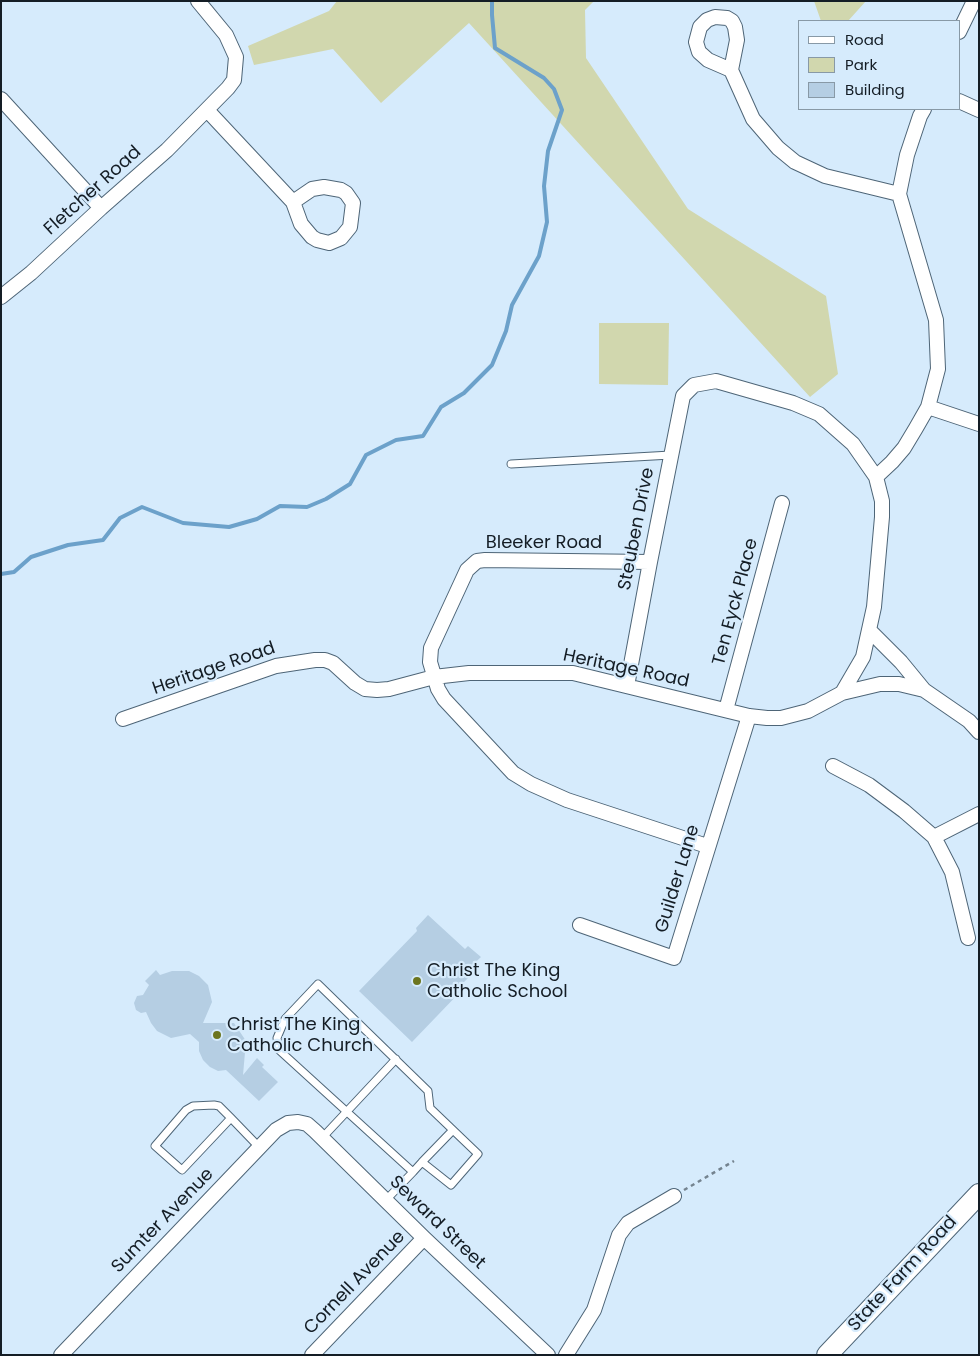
<!DOCTYPE html>
<html>
<head>
<meta charset="utf-8">
<style>
	body { margin:0 }
	#map { position:relative; width:980px; height:1356px; overflow:hidden; background:#d6ebfc; font-family:Poppins,sans-serif }
	canvas { display:block }
	.frame { position:absolute; inset:0; border:2px solid #141d25; pointer-events:none }
	.legend { position:absolute; left:798px; top:20px; width:162px; height:90px; box-sizing:border-box; background:#d6ebfc; border:1px solid #8899a6; margin:0; padding:6px 9px; list-style:none; font-size:15px; color:#141d25 }
	.legend li { display:flex; align-items:center; gap:10px; height:25px }
	.legend b { width:25px; border:1px solid #8899a6 }
</style>
</head>
<body>
<div id="map">
<canvas width="980" height="1356"></canvas>
<div class="frame"></div>
<ul class="legend">
<li><b style="height:6px;background:#fff"></b>Road</li>
<li><b style="height:14px;background:#d1d7ae"></b>Park</li>
<li><b style="height:14px;background:#b5cee3"></b>Building</li>
</ul>
</div>
<script>
const context = document.querySelector('canvas').getContext('2d');
context.lineJoin = 'round';
function fill(path, color) { context.fillStyle = color; context.fill(path, 'evenodd'); }
const poly = rows => new Path2D(rows.map(r => 'M' + r).join(''));
function trace(path, color, width, dash) { context.strokeStyle = color; context.lineWidth = width; context.lineCap = dash ? 'butt' : 'round'; context.setLineDash(dash || []); context.stroke(path); }
function write(font, color, halo, rows, align = 'center') {
  context.font = font + ' Poppins,sans-serif'; context.lineWidth = 4.5; context.setLineDash([]); context.textBaseline = 'middle'; context.strokeStyle = halo; context.fillStyle = color; for (const [text, x, y, turn = 0] of rows) {
    context.save(); context.translate(x, y); context.rotate((+turn || 0) * Math.PI / 180); context.textAlign = isNaN(turn) ? turn : align; if (halo) context.strokeText(text, 0, 0); context.fillText(text, 0, 0); context.restore();
  }
}
fill(poly([
	[337,1,594,1,585,10,586,58,688,209,826,296,838,374,810,397,469,23,381,103,333,49,254,65,248,46,329,11],
	[814,1,866,1,848,21,821,21],
	[599,323,669,323,668,385,599,384]
]), '#d1d7ae');
trace(poly([
	[1,574,14,572,31,557,68,545,103,540,120,518,142,507,183,523,229,527,257,519,280,506,307,507,326,499,350,484,366,455,396,440,423,436,441,407,464,393,492,365,506,331,512,305,539,256,547,222,544,186,548,151,562,110,554,89,544,78,495,48,492,15,492,1]
]), '#6ca1ca', 4);
fill(poly([
	[428,915,465,949,468,946,481,957,464,973,469,977,460,986,462,990,412,1042,359,991,417,931,416,928],
	[156,970,160,975,172,971,189,971,199,976,208,985,212,1002,203,1023,234,1023,246,1041,243,1075,257,1058,264,1065,262,1067,278,1082,259,1101,226,1070,218,1071,210,1067,203,1060,199,1051,199,1042,190,1034,171,1038,157,1031,151,1023,146,1012,141,1013,136,1010,134,1003,137,996,143,995,149,985,145,981]
]), '#b5cee3');
const lane = poly([
	[511,464,671,455],
	[231,1118,182,1170,155,1146,186,1110,193,1106,214,1105,219,1106,231,1118,259,1147],
	[322,1138,396,1059],
	[422,1162,453,1130],
	[386,1200,413,1172,422,1162,451,1185,478,1154,430,1108,428,1091,318,984,285,1019,277,1038,279,1050,413,1172]
]);
const street = poly([
	[715,17,727,18,732,21,735,27,737,40,731,70,708,60,699,52,696,42,700,27,707,20,715,17],
	[959,32,974,1],
	[731,70,753,119,778,148,795,162,825,176,899,194],
	[1,99,101,208],
	[959,101,979,110],
	[207,110,293,202,301,224,312,237,317,240,329,243,341,238,350,227,353,203,346,193,341,190,324,187,312,189,293,202],
	[1,297,31,273,101,208,167,150,228,88,234,80,236,57,226,35,198,1],
	[928,407,979,424],
	[876,477,892,462,904,448,916,428,928,407,938,369,936,320,899,194,907,155,920,116,924,109],
	[650,562,485,560,477,561,467,570,431,648,430,662,438,689,444,699,513,773,531,784,567,800,707,846],
	[870,631,901,662,924,690,969,721,979,732],
	[627,686,650,562,683,396,694,385,716,381,793,403,819,414,853,444,876,477,882,501,882,517,874,607,863,657,842,693],
	[726,710,782,503],
	[123,719,276,666,315,660,325,660,333,663,355,683,365,689,377,690,389,689,434,677,469,673,573,673,749,716,767,718,781,718,808,711,842,693,880,684,899,684,924,690],
	[833,766,869,785,904,811,934,837,952,872,968,938],
	[934,837,979,814],
	[580,925,674,958,749,716],
	[61,1355,276,1130,288,1123,298,1122,307,1124,315,1131,424,1238,548,1355],
	[312,1355,424,1238],
	[566,1355,594,1310,619,1235,628,1223,674,1196]
]);
const secondary = poly([
	[827,1355,979,1194]
]);
trace(lane, '#4e6577', 9);
trace(street, '#4e6577', 16);
trace(secondary, '#4e6577', 22);
trace(poly([
	[684,1190,734,1161]
]), '#74838f', 2.5, [4, 4]);
trace(lane, '#fff', 7);
trace(street, '#fff', 14);
trace(secondary, '#fff', 20);
for (const [x, y, r, color] of [
	[417,981,5,"#6c751f"],
	[217,1035,5,"#6c751f"]
]) { const dot = new Path2D(); dot.arc(x, y, r, 0, 2 * Math.PI); context.fillStyle = color; context.fill(dot); trace(dot, '#d6ebfc', 2); }
write('18px', '#141d25', '#d6ebfc', [
	["Fletcher Road",93,191,-42],
	["Steuben Drive",637,529,-79],
	["Bleeker Road",544,543],
	["Ten Eyck Place",736,602,-75],
	["Heritage Road",214,669,-19],
	["Heritage Road",626,669,12],
	["Guilder Lane",678,879,-73],
	["Sumter Avenue",163,1221,-46],
	["Seward Street",437,1223,44],
	["State Farm Road",903,1274,-47],
	["Cornell Avenue",355,1283,-46]
]);
write('18px', '#141d25', '#d6ebfc', [
	["Christ The King",427,971],
	["Catholic School",427,992],
	["Christ The King",227,1025],
	["Catholic Church",227,1046]
], 'left');
</script>
</body>
</html>
